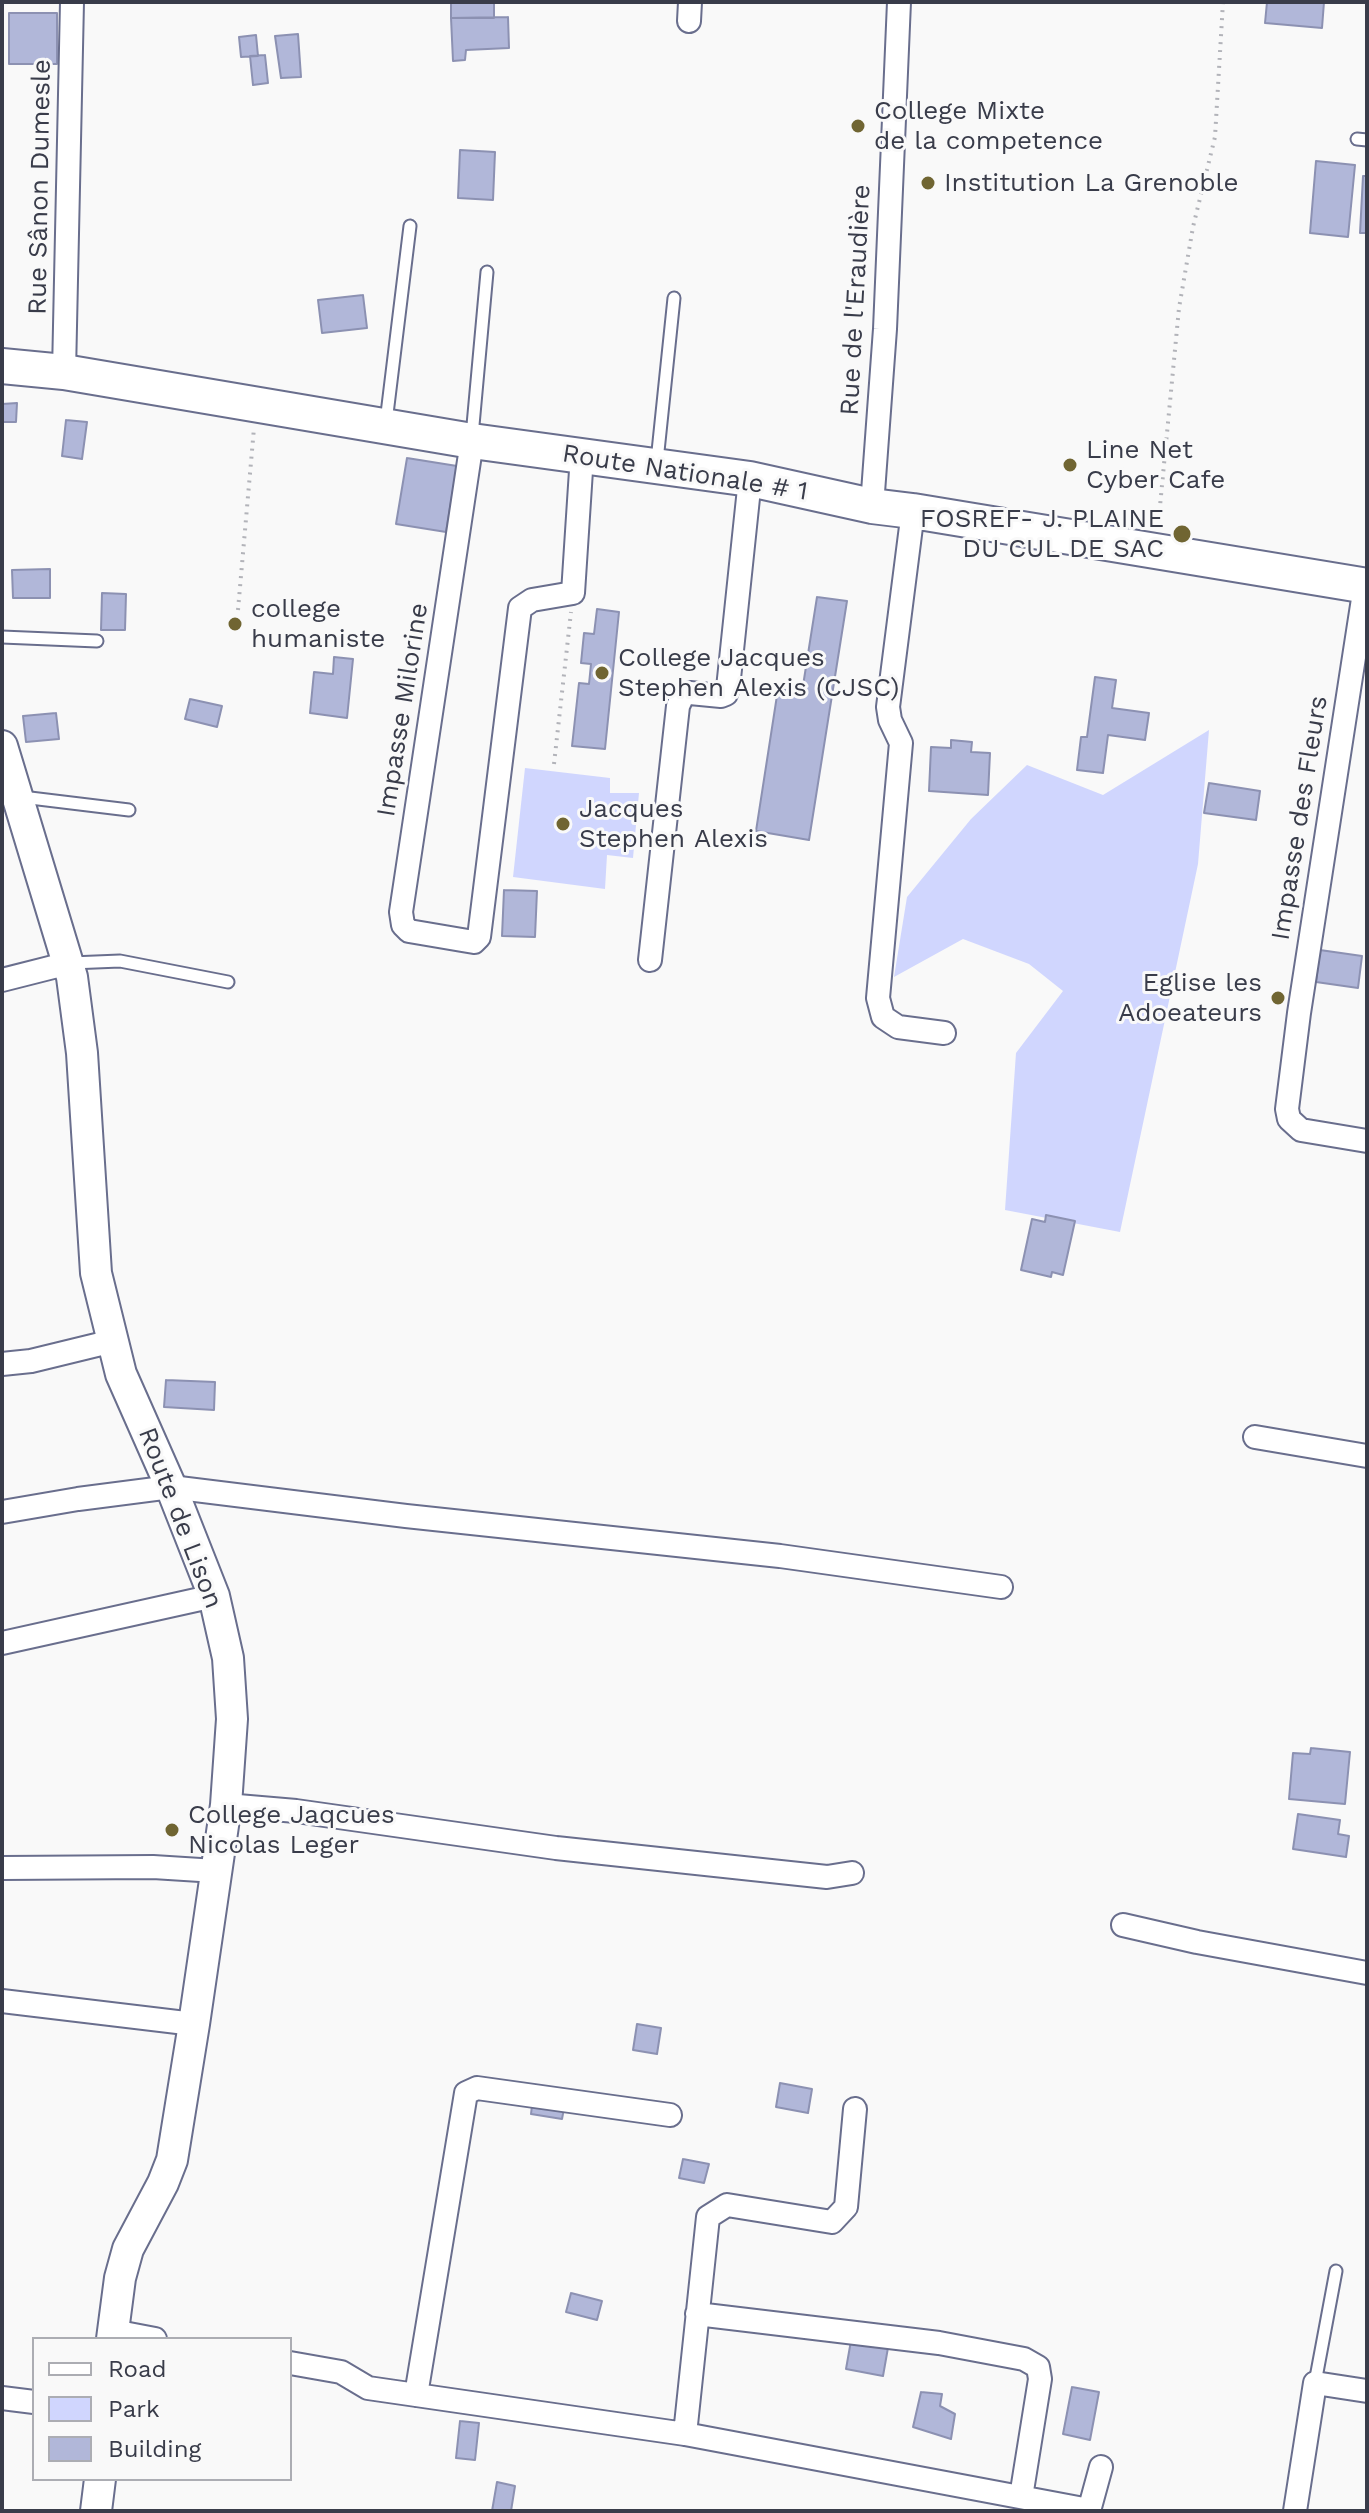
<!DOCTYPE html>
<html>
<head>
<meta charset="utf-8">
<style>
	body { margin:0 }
	#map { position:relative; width:1369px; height:2513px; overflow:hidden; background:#f9f9f9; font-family:"Work Sans",sans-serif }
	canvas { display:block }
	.frame { position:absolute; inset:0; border:4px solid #393c4a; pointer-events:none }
	.legend { position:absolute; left:32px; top:2337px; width:260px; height:144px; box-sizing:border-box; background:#f9f9f9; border:2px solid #acadb3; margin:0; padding:10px 14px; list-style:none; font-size:24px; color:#393c4a }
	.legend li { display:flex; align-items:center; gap:16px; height:40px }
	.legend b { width:40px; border:2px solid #acadb3 }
</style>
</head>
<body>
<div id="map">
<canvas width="1369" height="2513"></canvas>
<div class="frame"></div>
<ul class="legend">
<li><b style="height:10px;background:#fff"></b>Road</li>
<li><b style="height:22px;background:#d0d6fe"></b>Park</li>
<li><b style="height:22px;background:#b1b7d9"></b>Building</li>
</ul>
</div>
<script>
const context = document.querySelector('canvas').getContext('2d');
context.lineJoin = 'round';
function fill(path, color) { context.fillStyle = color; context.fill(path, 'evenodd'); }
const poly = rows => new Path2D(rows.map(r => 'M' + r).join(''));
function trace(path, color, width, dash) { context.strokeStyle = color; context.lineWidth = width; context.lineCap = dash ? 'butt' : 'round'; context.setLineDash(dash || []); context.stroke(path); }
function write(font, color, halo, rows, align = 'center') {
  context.font = font + ' "Work Sans",sans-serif'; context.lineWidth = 6; context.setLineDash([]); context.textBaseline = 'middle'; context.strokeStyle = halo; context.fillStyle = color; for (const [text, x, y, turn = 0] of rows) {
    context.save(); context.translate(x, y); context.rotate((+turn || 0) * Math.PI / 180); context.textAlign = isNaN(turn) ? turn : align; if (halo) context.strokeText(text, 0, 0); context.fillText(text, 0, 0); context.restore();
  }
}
fill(poly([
	[1209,730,1198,864,1120,1232,1005,1210,1016,1053,1063,991,1029,964,963,939,894,977,907,897,971,819,1027,765,1103,795],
	[525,768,610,778,610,793,639,793,633,858,607,855,605,889,513,877]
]), '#d0d6fe');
const building = poly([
	[451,2,494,2,494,18,451,18,451,2],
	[1267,2,1324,2,1322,28,1265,23,1267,2],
	[9,13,57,13,57,64,9,64,9,13],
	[508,17,509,48,466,50,465,60,453,61,451,18,508,17],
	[298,34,301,77,281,78,275,36,298,34],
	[256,35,258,56,241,57,239,37,256,35],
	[265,55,268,83,253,85,250,56,265,55],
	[460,150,495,152,493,200,458,198,460,150],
	[1316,161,1355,165,1348,237,1310,233,1316,161],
	[1363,176,1367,176,1367,233,1360,233,1363,176],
	[363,295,367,328,322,333,318,300,363,295],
	[17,403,16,422,2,422,2,404,17,403],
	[66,420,87,422,82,459,62,456,66,420],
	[407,458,457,466,446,532,396,524,407,458],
	[50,569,50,598,13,598,12,570,50,569],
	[102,593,126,594,125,630,101,630,102,593],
	[817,597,847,601,809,840,756,831,778,689,802,692,817,597],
	[597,609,619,612,605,749,572,746,579,683,589,684,591,664,581,663,584,633,594,634,597,609],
	[334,657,353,659,347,718,310,713,314,672,333,674,334,657],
	[1095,677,1116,680,1112,708,1149,713,1145,740,1108,735,1103,773,1077,770,1081,737,1087,737,1095,677],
	[190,699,222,706,217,727,185,719,190,699],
	[56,713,59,739,26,742,23,716,56,713],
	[951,740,972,742,971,752,990,753,988,795,929,791,931,747,951,748,951,740],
	[1209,783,1260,791,1256,820,1204,813,1209,783],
	[504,890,537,891,535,937,502,936,504,890],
	[1320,950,1362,956,1358,988,1316,982,1320,950],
	[1046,1215,1075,1221,1063,1275,1052,1272,1051,1277,1021,1270,1032,1219,1045,1222,1046,1215],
	[166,1380,215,1382,214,1410,164,1407,166,1380],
	[1311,1748,1350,1752,1345,1804,1289,1799,1293,1753,1310,1754,1311,1748],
	[1298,1814,1340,1820,1338,1834,1349,1836,1346,1857,1293,1849,1298,1814],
	[637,2024,661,2028,657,2054,633,2050,637,2024],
	[780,2083,812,2089,808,2113,776,2107,780,2083],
	[533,2097,565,2103,562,2119,531,2114,533,2097],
	[683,2159,709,2164,704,2183,679,2178,683,2159],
	[571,2293,602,2301,597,2320,566,2312,571,2293],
	[852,2335,889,2342,883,2376,846,2369,852,2335],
	[1072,2387,1099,2392,1090,2440,1063,2434,1072,2387],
	[921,2392,942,2394,940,2406,955,2414,951,2439,913,2427,921,2392],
	[460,2421,479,2423,475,2460,456,2458,460,2421],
	[497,2482,515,2486,511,2511,492,2511,497,2482]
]);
fill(building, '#b1b7d9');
trace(building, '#8c91b2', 2);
const lane = poly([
	[1357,139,1367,140],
	[386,422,410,226],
	[472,436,487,272],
	[657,461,674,298],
	[2,637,97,641],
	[22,797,129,810],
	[71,963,120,961,228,982],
	[1315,2383,1336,2271]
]);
const street = poly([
	[689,21,690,2],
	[64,372,72,2],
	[472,441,401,912,403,925,409,931,462,940,474,942,479,937,520,608,532,600,573,593,582,455],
	[872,506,885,329,899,2],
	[913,511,888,707,890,720,901,743,878,998,883,1017,898,1027,944,1033],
	[1365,586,1299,1013,1287,1109,1289,1119,1301,1130,1367,1141],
	[650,960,678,706,683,695,690,693,721,696,726,694,728,688,750,479],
	[2,980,69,963],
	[2,1364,31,1361,113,1341],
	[1255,1437,1367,1456],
	[2,1512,78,1499,171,1487,406,1516,780,1556,1001,1587],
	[2,1643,214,1596],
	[226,1805,296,1811,556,1848,827,1877,852,1873],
	[2,1868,153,1867,216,1871],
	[1123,1925,1197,1942,1367,1973],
	[2,2001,194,2024],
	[697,2314,939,2343,1024,2359,1038,2367,1040,2379,1021,2497],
	[113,2331,155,2339],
	[290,2363,341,2372,368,2388,685,2434,1089,2510],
	[416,2395,466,2093,477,2088,670,2115],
	[2,2398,34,2402],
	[685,2434,708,2217,727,2205,832,2222,846,2207,855,2109],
	[1089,2511,1101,2467],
	[1295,2511,1315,2383,1367,2391]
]);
const secondary = poly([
	[2,746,72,977,82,1053,96,1273,121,1374,171,1487,214,1596,228,1658,232,1719,226,1805,194,2024,172,2160,163,2183,128,2249,120,2278,112,2339],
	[96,2511,100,2479]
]);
const primary = poly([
	[2,366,64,372,472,441,750,479,872,506,913,511,1367,586]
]);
trace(lane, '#696e8d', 15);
trace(street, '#696e8d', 26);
trace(secondary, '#696e8d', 34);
trace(primary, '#696e8d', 38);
trace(poly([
	[1158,527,1179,308,1193,227,1215,137,1223,2],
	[238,610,254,428],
	[554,764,571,612]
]), '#b2b3b9', 4, [2, 6]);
trace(lane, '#fff', 11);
trace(street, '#fff', 22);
trace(secondary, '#fff', 30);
trace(primary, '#fff', 34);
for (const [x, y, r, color] of [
	[858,126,8,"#706532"],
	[928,183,8,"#706532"],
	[1070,465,8,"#706532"],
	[1182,534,10,"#706532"],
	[235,624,8,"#706532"],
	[602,673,8,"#706532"],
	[563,824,8,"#706532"],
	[1278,998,8,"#706532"],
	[172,1830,8,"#706532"]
]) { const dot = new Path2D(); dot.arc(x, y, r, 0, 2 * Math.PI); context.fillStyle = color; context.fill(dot); trace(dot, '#f9f9f9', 3); }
write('26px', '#393c4a', '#f9f9f9', [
	["College Mixte",874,111],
	["de la competence",874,141],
	["Institution La Grenoble",944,183],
	["Line Net",1086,450],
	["Cyber Cafe",1086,480],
	["FOSREF- J. PLAINE",1164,519,"right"],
	["DU CUL DE SAC",1164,549,"right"],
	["college",251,609],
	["humaniste",251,639],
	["College Jacques",618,658],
	["Stephen Alexis (CJSC)",618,688],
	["Jacques",579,809],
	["Stephen Alexis",579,839],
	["Eglise les",1262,983,"right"],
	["Adoeateurs",1262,1013,"right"],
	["College Jaqcues",188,1815],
	["Nicolas Leger",188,1845]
], 'left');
write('26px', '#393c4a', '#f9f9f9', [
	["Rue Sânon Dumesle",40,187,-89],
	["Rue de l'Eraudière",856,300,-87],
	["Route Nationale # 1",685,473,9],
	["Impasse Milorine",403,710,-81],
	["Impasse des Fleurs",1300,818,-81],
	["Route de Lison",180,1518,69]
]);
</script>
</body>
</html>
